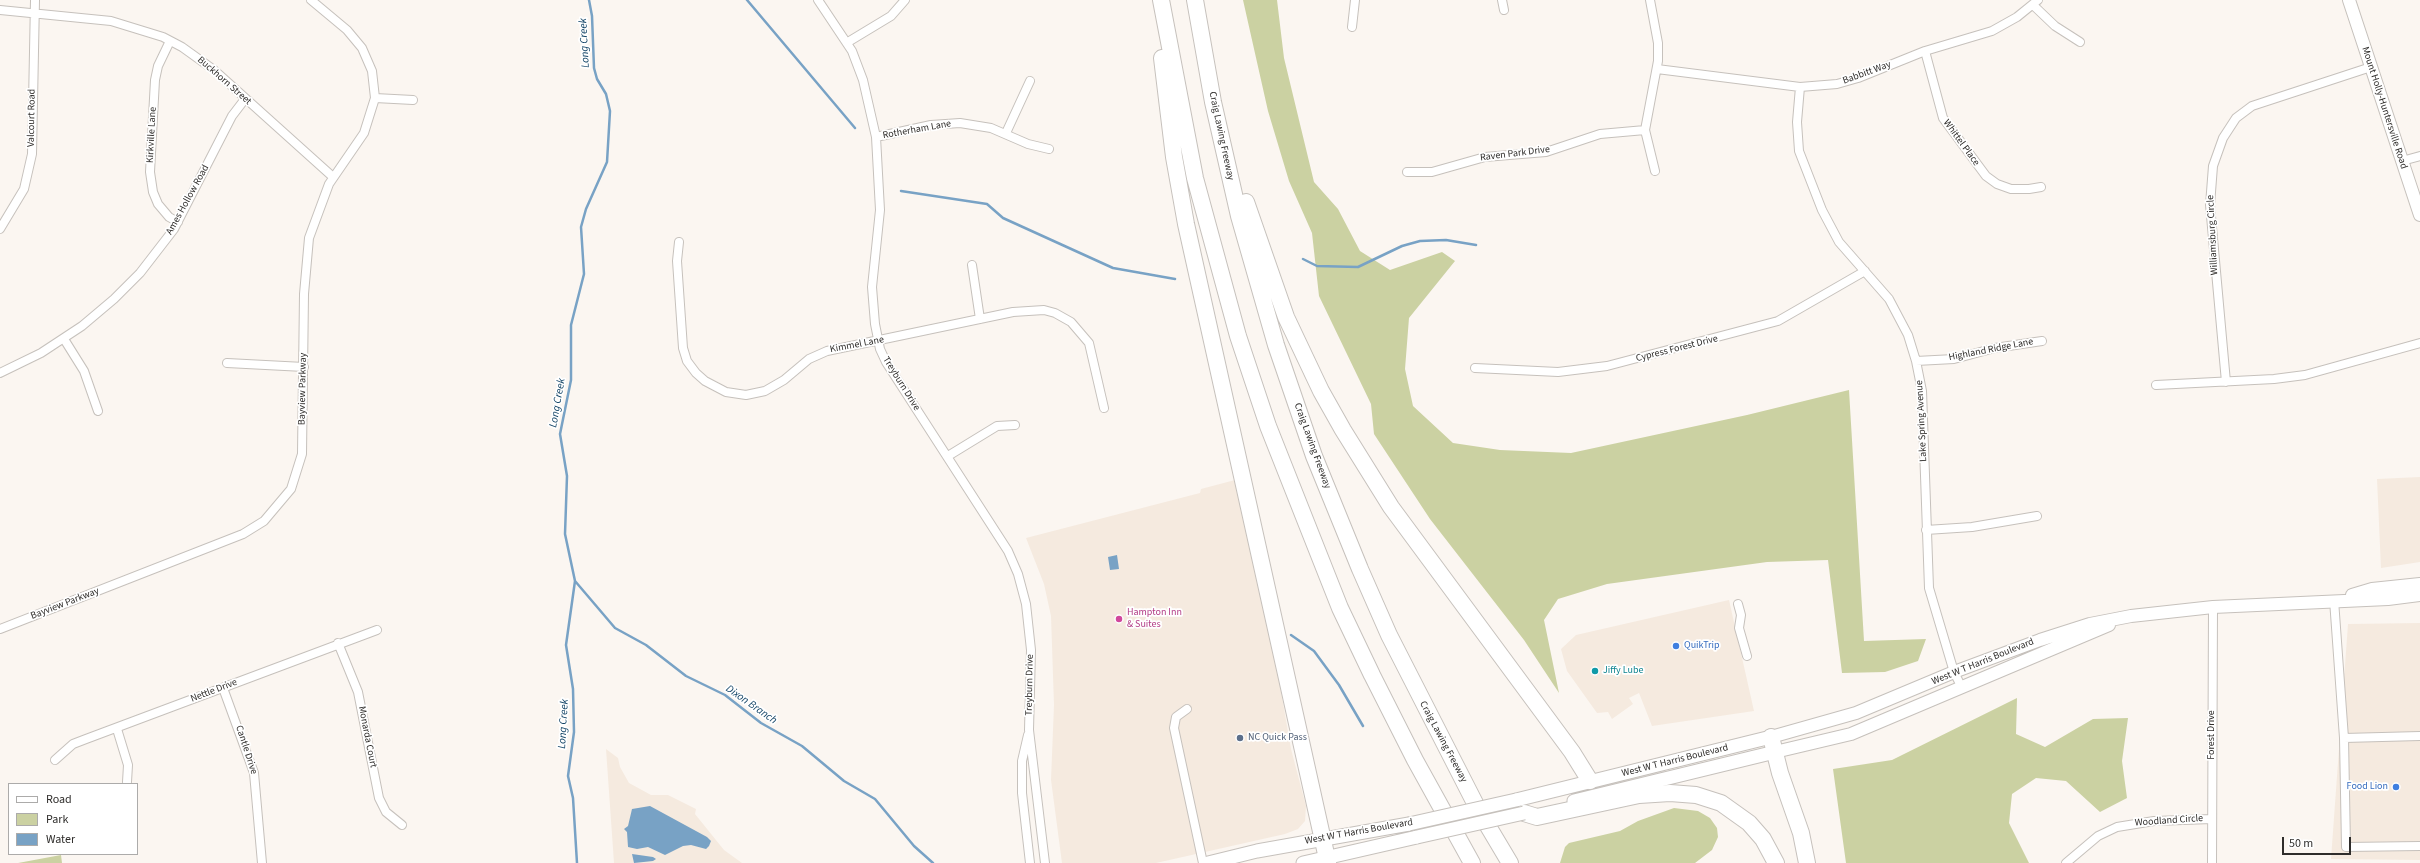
<!DOCTYPE html>
<html>
<head>
<meta charset="utf-8">
<style>
	body { margin:0 }
	#map { position:relative; width:2420px; height:863px; overflow:hidden; background:#fbf6f1; font-family:"Source Sans 3",sans-serif }
	canvas { display:block }
	.legend { position:absolute; left:8px; top:783px; width:130px; height:72px; box-sizing:border-box; background:#fff; border:1px solid #acabaa; margin:0; padding:5px 7px; list-style:none; font-size:12px; color:#2f2d2b }
	.legend li { display:flex; align-items:center; gap:8px; height:20px }
	.legend b { width:20px; border:1px solid #acabaa }
	.scale { position:absolute; left:2282px; top:837px; width:69px; height:18px; box-sizing:border-box; border:2px solid #2f2d2b; border-top:0; padding-left:5px; font-size:12px; line-height:14px; white-space:nowrap; color:#2f2d2b; -webkit-text-stroke:3px #fff; paint-order:stroke }
</style>
</head>
<body>
<div id="map">
<canvas width="2420" height="863"></canvas>
<ul class="legend">
<li><b style="height:5px;background:#fff"></b>Road</li>
<li><b style="height:11px;background:#cbd1a2"></b>Park</li>
<li><b style="height:11px;background:#78a2c5"></b>Water</li>
</ul>
<div class="scale">50 m</div>
</div>
<script>
const context = document.querySelector('canvas').getContext('2d');
context.lineJoin = 'round';
function fill(path, color) { context.fillStyle = color; context.fill(path, 'evenodd'); }
const poly = rows => new Path2D(rows.map(r => 'M' + r).join(''));
function trace(path, color, width, dash) { context.strokeStyle = color; context.lineWidth = width; context.lineCap = dash ? 'butt' : 'round'; context.setLineDash(dash || []); context.stroke(path); }
function write(font, color, halo, rows, align = 'center') {
  context.font = font + ' "Source Sans 3",sans-serif'; context.lineWidth = 3.5; context.setLineDash([]); context.textBaseline = 'middle'; context.strokeStyle = halo; context.fillStyle = color; for (const [text, x, y, turn = 0] of rows) {
    context.save(); context.translate(x, y); context.rotate((+turn || 0) * Math.PI / 180); context.textAlign = isNaN(turn) ? turn : align; if (halo) context.strokeText(text, 0, 0); context.fillText(text, 0, 0); context.restore();
  }
}
fill(poly([
	[2420,477,2420,562,2381,568,2377,479],
	[1235,480,1274,651,1291,749,1306,806,1305,821,1298,829,1285,834,1156,863,1062,863,1051,780,1054,705,1051,616,1044,584,1026,538,1200,493,1201,489],
	[1729,600,1754,711,1652,726,1639,693,1629,698,1633,704,1612,719,1608,712,1597,713,1567,671,1561,649,1576,635],
	[2420,623,2420,860,2331,859,2348,624],
	[606,749,618,758,620,767,629,783,651,795,668,795,696,809,695,814,724,850,742,863,614,863]
]), '#f5eadf');
fill(poly([
	[1243,0,1277,0,1284,58,1314,182,1338,209,1360,251,1390,270,1442,252,1455,261,1409,318,1405,369,1413,406,1453,443,1500,450,1571,453,1747,415,1849,390,1864,641,1926,639,1918,661,1885,672,1842,673,1828,560,1767,562,1607,584,1558,599,1544,620,1559,693,1524,640,1430,519,1374,434,1371,404,1319,296,1312,233,1289,181,1268,111],
	[2017,698,2016,734,2045,747,2093,719,2128,718,2122,761,2127,798,2100,812,2066,781,2036,778,2012,794,2009,823,2029,863,1846,863,1833,769,1892,760],
	[1674,808,1698,811,1710,818,1717,828,1718,837,1712,850,1695,863,1560,863,1565,847,1569,843,1620,831,1638,821],
	[61,855,62,863,18,863]
]), '#cbd1a2');
fill(poly([
	[1117,555,1119,569,1110,570,1108,557],
	[650,806,707,837,711,841,709,846,706,849,691,845,683,846,665,855,648,847,637,849,628,847,627,832,624,829,628,826,632,809],
	[632,854,653,857,656,859,653,861,634,863]
]), '#78a2c5');
trace(poly([
	[747,0,855,128],
	[901,191,987,204,1003,218,1113,268,1175,279],
	[1303,259,1317,266,1358,267,1402,246,1420,241,1446,240,1476,245],
	[575,581,615,628,646,645,686,676,725,695,761,723,802,746,844,781,875,799,914,846,933,863],
	[1291,635,1314,651,1339,685,1363,726],
	[577,863,573,798,568,776,574,732,573,689,566,645,575,581,565,534,567,476,560,434,571,380,571,325,584,274,581,227,586,209,607,162,610,111,606,94,597,79,594,68,592,16,589,0]
]), '#78a2c5', 2.5);
const street = poly([
	[818,0,852,51,863,80,876,137,880,210,872,287,875,324,880,349,886,362,1008,551,1018,574,1026,604,1031,650,1029,730,1045,863],
	[1502,0,1504,10],
	[1650,0,1658,43,1658,61,1645,130,1655,171],
	[2033,5,2055,26,2080,42],
	[0,10,111,21,163,37,182,47,214,70,333,177],
	[1352,27,1355,0],
	[170,41,158,66,155,80,150,172,153,192,158,204,169,217,178,222],
	[848,42,891,16,905,0],
	[1925,51,1943,118,1986,176,1997,184,2011,189,2029,189,2041,187],
	[1657,69,1800,87,1837,84,1858,78,1925,51,1992,31,2017,17,2038,0],
	[1800,87,1797,122,1799,151,1822,210,1839,242,1889,299,1908,335,1916,361,1922,391,1929,588,1954,672,1962,688],
	[375,98,413,100],
	[1006,133,1030,81],
	[876,137,931,125,960,123,991,128,1028,144,1049,149],
	[2402,161,2420,156],
	[1407,172,1432,172,1485,157,1546,152,1600,134,1645,130],
	[0,229,24,189,32,154,35,0],
	[679,242,677,261,683,348,687,361,696,373,705,381,726,392,746,395,765,391,784,380,809,359,827,351,1013,312,1044,310,1055,313,1071,322,1089,343,1104,408],
	[972,265,980,319],
	[64,339,84,371,98,411],
	[1916,361,1954,359,1995,348,2042,341],
	[227,363,304,367],
	[1475,368,1558,372,1607,366,1778,321,1865,271],
	[0,373,41,353,82,326,114,299,140,273,174,229,232,116,245,99],
	[2226,382,2210,205,2213,166,2223,138,2236,118,2252,106,2371,67],
	[2156,385,2274,379,2305,375,2420,343],
	[948,456,997,426,1015,425],
	[1926,530,1972,527,2037,516],
	[2334,600,2344,738,2346,847,2420,846],
	[1738,604,1741,615,1739,628,1747,656],
	[0,629,243,534,264,521,291,489,302,454,304,294,309,238,329,184,364,133,375,98,372,71,362,48,347,30,311,0],
	[338,643,358,692,379,798,386,812,402,825],
	[223,688,254,773,262,863],
	[1187,709,1176,717,1174,728,1203,863],
	[117,729,128,765,127,782],
	[1028,735,1022,761,1022,793,1030,863],
	[2344,738,2420,736],
	[55,760,73,744,86,739,377,630],
	[2066,863,2098,836,2117,827,2154,821,2212,819],
	[2212,863,2213,607]
]);
const secondary = poly([
	[2349,0,2420,215],
	[2352,595,2372,589,2420,584],
	[1771,737,1856,713,1954,672,2040,640,2090,624,2131,616,2213,607,2388,599,2420,595],
	[1775,752,1851,734,2109,625]
]);
const primary = poly([
	[1516,800,1771,737],
	[1574,801,1775,752],
	[1208,863,1257,851,1409,824],
	[1303,863,1417,837]
]);
const highway = poly([
	[1161,0,1195,178,1238,336,1268,426,1340,608,1372,675,1415,760,1472,863],
	[1195,0,1213,102,1239,216,1276,345,1314,456,1360,569,1389,635,1479,811,1510,863],
	[1162,58,1174,157,1186,224,1328,863],
	[1246,202,1286,317,1321,391,1343,430,1391,507,1572,752,1590,781],
	[1771,737,1780,773,1801,833,1807,863],
	[1524,813,1537,817,1639,795,1670,793,1696,795,1721,803,1749,823,1763,839,1776,863]
]);
trace(street, '#c6c1bc', 10);
trace(secondary, '#c6c1bc', 14);
trace(primary, '#c6c1bc', 15);
trace(highway, '#c6c1bc', 18);
trace(street, '#fff', 8);
trace(secondary, '#fff', 12);
trace(primary, '#fff', 13);
trace(highway, '#fff', 16);
const primaryBridge = poly([
	[1409,824,1516,800],
	[1417,837,1524,813]
]);
trace(primaryBridge, '#c6c1bc', 15, []);
trace(primaryBridge, '#fff', 13);
for (const [x, y, r, color] of [
	[1119,619,4,"#d1479c"],
	[1676,646,4,"#3f7fe0"],
	[1595,671,4,"#0f9aa8"],
	[1240,738,4,"#5c6f8a"],
	[2396,787,4,"#3f7fe0"]
]) { const dot = new Path2D(); dot.arc(x, y, r, 0, 2 * Math.PI); context.fillStyle = color; context.fill(dot); trace(dot, '#fff', 1.5); }
write('10px', '#2f2d2b', '#fff', [
	["Babbitt Way",1867,73,-20],
	["Buckhorn Street",224,81,41],
	["Mount Holly-Huntersville Road",2384,108,72],
	["Valcourt Road",32,118,-89],
	["Rotherham Lane",917,130,-10],
	["Kirkville Lane",152,135,-87],
	["Craig Lawing Freeway",1221,136,78],
	["Whittel Place",1961,143,54],
	["Raven Park Drive",1515,154,-7],
	["Ames Hollow Road",188,200,-61],
	["Williamsburg Circle",2213,235,-93],
	["Kimmel Lane",857,345,-11],
	["Cypress Forest Drive",1677,349,-14],
	["Highland Ridge Lane",1991,350,-11],
	["Treyburn Drive",901,384,58],
	["Bayview Parkway",303,389,-89],
	["Lake Spring Avenue",1922,421,-93],
	["Craig Lawing Freeway",1312,446,70],
	["Bayview Parkway",65,604,-21],
	["West W T Harris Boulevard",1983,662,-22],
	["Treyburn Drive",1030,685,-89],
	["Nettle Drive",214,691,-21],
	["Forest Drive",2212,735,-90],
	["Monarda Court",367,737,79],
	["Craig Lawing Freeway",1443,742,62],
	["Cantle Drive",246,750,72],
	["West W T Harris Boulevard",1675,761,-14],
	["Woodland Circle",2169,821,-4],
	["West W T Harris Boulevard",1359,832,-10]
]);
write('10px', '#b23c85', '#fff', [
	["Hampton Inn",1127,613],
	["& Suites",1127,625]
], 'left');
write('10px', '#366cbe', '#fff', [
	["QuikTrip",1684,646],
	["Food Lion",2388,787,"right"]
], 'left');
write('10px', '#0d838f', '#fff', [
	["Jiffy Lube",1603,671]
], 'left');
write('10px', '#4e5e75', '#fff', [
	["NC Quick Pass",1248,738]
], 'left');
write('italic 11px', '#104265', '#fff', [
	["Long Creek",585,43,-93],
	["Long Creek",558,403,-80],
	["Dixon Branch",751,705,35],
	["Long Creek",564,724,-87]
]);
</script>
</body>
</html>
